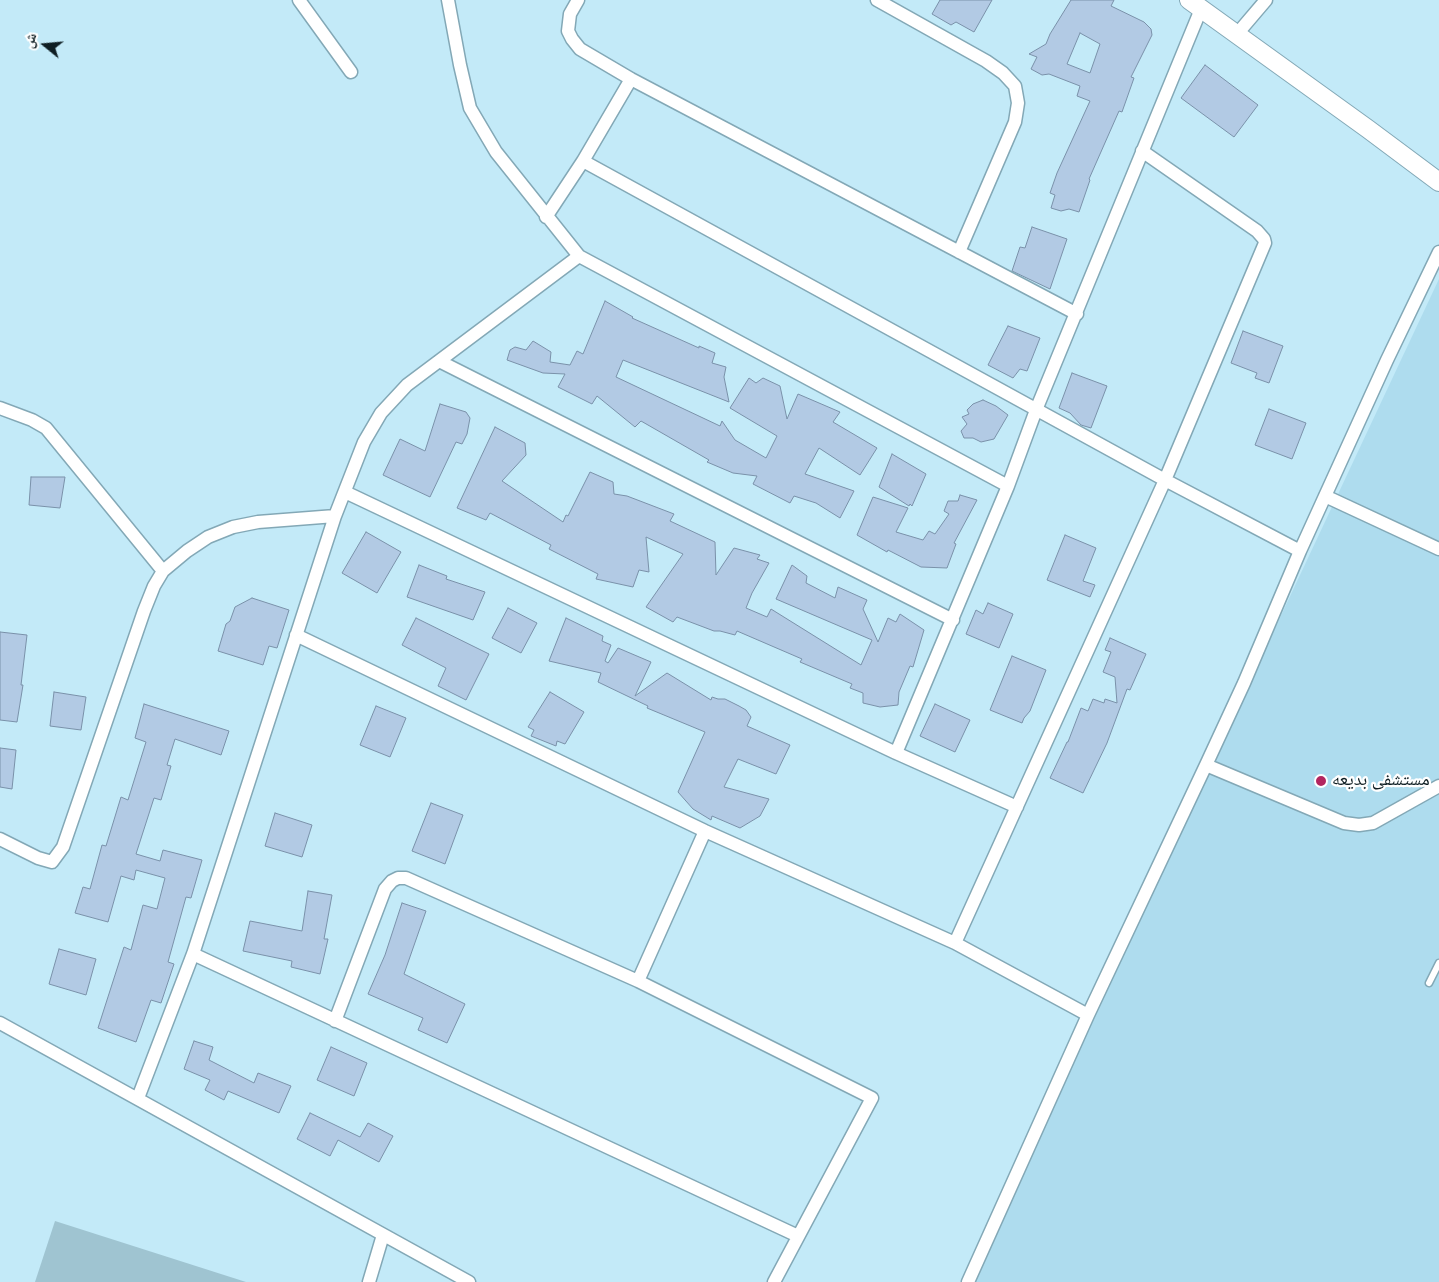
<!DOCTYPE html>
<html>
<head>
<meta charset="utf-8">
<style>
	body { margin:0 }
	#map { position:relative; width:1439px; height:1282px; overflow:hidden; background:#c3eaf8; font-family:"Nunito Sans","Noto Naskh Arabic",sans-serif }
	canvas { display:block }
	.north { position:absolute; left:20px; top:20px; width:50px; height:50px; -webkit-text-stroke:4px #fff; paint-order:stroke; rotate:287deg; font-size:14px; font-weight:700; line-height:20px; text-align:center; color:#0f1e23 }
	.north::after { content:''; display:block; margin:auto; width:18px; height:22px; background:#0f1e23; clip-path:polygon(50% 0,100% 100%,50% 72%,0 100%) }
</style>
</head>
<body>
<div id="map">
<canvas width="1439" height="1282"></canvas>
<div class="north">ش</div>
</div>
<script>
const context = document.querySelector('canvas').getContext('2d');
context.lineJoin = 'round';
function fill(path, color) { context.fillStyle = color; context.fill(path, 'evenodd'); }
const poly = rows => new Path2D(rows.map(r => 'M' + r).join(''));
function trace(path, color, width, dash) { context.strokeStyle = color; context.lineWidth = width; context.lineCap = dash ? 'butt' : 'round'; context.setLineDash(dash || []); context.stroke(path); }
function write(font, color, halo, rows, align = 'center') {
  context.font = font + ' "Nunito Sans","Noto Naskh Arabic",sans-serif'; context.lineWidth = 4.5; context.setLineDash([]); context.textBaseline = 'middle'; context.strokeStyle = halo; context.fillStyle = color; for (const [text, x, y, turn = 0] of rows) {
    context.save(); context.translate(x, y); context.rotate((+turn || 0) * Math.PI / 180); context.textAlign = isNaN(turn) ? turn : align; if (halo) context.strokeText(text, 0, 0); context.fillText(text, 0, 0); context.restore();
  }
}
fill(poly([
	[1439,279,1439,1282,968,1282]
]), '#aedcee');
fill(poly([
	[55,1221,246,1282,35,1282]
]), '#9fc4d1');
const building = poly([
	[940,0,992,0,974,32,956,22,951,25,932,14,940,0],
	[1071,0,1114,0,1111,6,1144,22,1151,29,1152,35,1131,77,1134,78,1122,112,1119,111,1089,179,1090,180,1079,212,1069,209,1061,211,1051,208,1055,195,1050,193,1057,173,1090,101,1077,96,1080,86,1049,74,1042,75,1031,69,1037,57,1029,54,1046,44,1050,34,1071,0],
	[1080,33,1100,44,1090,73,1067,64,1080,33],
	[1205,65,1258,105,1234,137,1181,98,1205,65],
	[1032,227,1067,239,1050,289,1012,271,1020,247,1025,248,1032,227],
	[605,301,633,317,632,318,699,348,699,346,715,353,712,363,726,367,724,377,729,402,623,360,616,377,720,426,722,421,735,440,766,458,777,436,730,408,749,378,756,383,763,378,780,386,787,419,798,394,840,412,833,422,877,448,860,475,819,448,805,474,854,491,840,518,816,503,794,496,790,503,753,484,757,476,733,473,707,462,709,460,641,421,635,427,597,396,592,404,558,387,565,374,543,373,507,360,510,350,515,347,526,350,533,341,551,352,550,362,570,365,577,351,583,354,605,301],
	[1008,326,1040,338,1027,371,1020,369,1013,378,988,365,1008,326],
	[1243,331,1283,346,1269,383,1255,378,1257,373,1231,363,1243,331],
	[1072,373,1107,386,1091,428,1081,425,1070,413,1059,408,1072,373],
	[983,400,996,406,1008,415,994,439,981,442,973,438,964,438,961,431,967,424,962,417,969,414,967,410,973,404,983,400],
	[440,404,466,412,470,418,467,434,462,444,456,442,430,497,383,475,400,439,425,451,440,404],
	[1269,409,1306,423,1292,459,1255,445,1269,409],
	[495,427,525,443,526,455,502,481,563,522,566,515,568,516,590,472,613,482,614,494,627,496,674,514,670,521,715,542,716,575,734,548,760,555,757,559,769,563,752,593,746,608,767,617,771,609,861,665,872,640,776,599,792,565,807,576,806,583,835,598,838,587,867,600,863,609,878,642,888,618,896,622,900,614,924,630,913,667,910,666,899,692,898,705,880,707,863,703,863,693,850,688,852,684,800,662,802,659,737,631,735,635,720,631,714,631,677,617,673,622,646,607,683,554,646,537,649,572,639,570,633,587,596,579,598,574,549,549,551,545,490,513,486,520,457,508,495,427],
	[892,454,926,474,912,506,910,504,909,506,879,487,892,454],
	[31,477,65,477,60,508,29,505,31,477],
	[960,495,977,500,954,543,956,544,947,568,921,567,888,550,887,552,857,535,873,497,908,508,896,532,923,540,929,531,935,534,949,514,944,511,948,501,958,501,960,495],
	[366,532,401,552,377,593,342,573,366,532],
	[1065,535,1096,548,1083,581,1095,585,1090,597,1047,580,1065,535],
	[419,565,447,576,446,579,485,592,473,620,407,597,419,565],
	[252,598,289,610,277,648,269,646,263,665,218,651,226,624,230,621,235,607,252,598],
	[988,603,1013,614,999,648,966,634,976,610,983,614,988,603],
	[508,608,537,623,521,653,492,638,508,608],
	[416,618,489,654,466,700,438,686,446,668,402,645,416,618],
	[566,618,603,636,602,641,611,645,605,661,608,663,618,648,651,662,635,696,667,673,711,700,712,697,718,699,725,699,739,706,746,710,751,717,747,726,790,745,776,774,738,759,724,787,769,799,760,816,740,828,712,816,711,820,693,809,678,792,705,732,647,708,648,706,598,682,601,673,549,661,566,618],
	[0,632,27,635,21,685,23,685,17,722,0,720,0,632],
	[1110,638,1146,654,1130,690,1127,689,1107,743,1083,793,1050,778,1067,742,1068,742,1081,708,1088,711,1093,699,1104,703,1105,699,1117,703,1115,677,1103,672,1111,652,1105,650,1110,638],
	[1012,656,1046,670,1030,711,1024,718,1022,723,990,710,1012,656],
	[54,692,86,697,81,730,50,726,54,692],
	[550,692,584,712,565,744,557,741,556,746,531,736,534,730,528,727,550,692],
	[144,704,229,731,221,755,175,739,167,765,171,766,161,800,154,798,136,854,160,861,163,850,202,860,191,898,186,897,168,962,174,964,161,1003,151,1000,136,1042,98,1028,124,947,131,950,143,905,157,909,165,878,136,870,134,880,121,876,108,922,75,913,83,887,90,889,102,845,106,846,121,797,128,800,146,742,135,738,144,704],
	[935,704,970,720,955,752,920,736,935,704],
	[376,706,406,718,390,757,360,745,376,706],
	[0,748,16,750,12,789,0,787,0,748],
	[431,803,463,815,445,864,412,851,431,803],
	[275,813,312,825,302,857,265,846,275,813],
	[308,891,332,895,324,939,328,939,320,974,291,967,292,961,243,951,250,921,302,931,308,891],
	[402,903,426,911,404,974,465,1004,447,1043,418,1030,423,1018,368,994,385,955,402,903],
	[59,949,96,959,86,995,49,984,59,949],
	[194,1041,213,1047,209,1060,254,1083,258,1073,291,1086,279,1113,228,1091,224,1100,205,1090,210,1080,184,1069,194,1041],
	[331,1047,367,1063,354,1096,317,1080,331,1047],
	[310,1113,360,1137,368,1123,393,1136,379,1162,338,1140,330,1156,297,1139,310,1113]
]);
fill(building, '#b2cae4');
trace(building, '#7a91a9', 1);
const lane = poly([
	[1429,983,1439,963]
]);
const street = poly([
	[299,0,351,72],
	[448,0,460,65,470,108,496,152,579,256,1008,486],
	[578,0,570,14,568,31,572,39,580,49,631,79,1077,314],
	[877,0,986,61,1003,73,1015,86,1018,103,1015,122,959,252],
	[1243,27,1266,0],
	[583,161,1165,480,1300,551],
	[546,217,583,161,631,79],
	[439,361,953,620],
	[0,408,32,420,46,428,163,571],
	[345,492,896,753,1017,807],
	[1325,496,1439,549],
	[296,635,705,831,955,943,1088,1015],
	[896,753,1008,486,1036,410,1201,9],
	[1206,765,1344,823,1359,825,1373,823,1439,786],
	[0,839,38,858,52,862,63,847,144,611,154,586,163,571,187,551,208,537,233,527,258,522,335,516],
	[955,943,1165,480,1265,243,1264,239,1257,231,1142,151],
	[193,954,798,1236],
	[638,981,705,831],
	[335,1021,385,889,392,881,398,878,406,878,638,981,872,1098,774,1282],
	[0,1023,469,1282],
	[138,1098,193,954,335,516,364,442,381,413,407,385,579,256],
	[369,1282,383,1235],
	[968,1282,1088,1015,1206,765,1244,683,1300,551,1387,360,1439,252]
]);
const secondary = poly([
	[1189,0,1368,129,1439,182]
]);
trace(lane, '#83a8b6', 9);
trace(street, '#83a8b6', 15);
trace(secondary, '#83a8b6', 20);
trace(lane, '#fff', 6);
trace(street, '#fff', 12);
trace(secondary, '#fff', 18);
for (const [x, y, r, color] of [
	[1321,781,6,"#b3265f"]
]) { const dot = new Path2D(); dot.arc(x, y, r, 0, 2 * Math.PI); context.fillStyle = color; context.fill(dot); trace(dot, '#fff', 2); }
write('18px', '#0f1e23', '#fff', [
	["مستشفى بديعه",1332,781]
], 'left');
</script>
</body>
</html>
